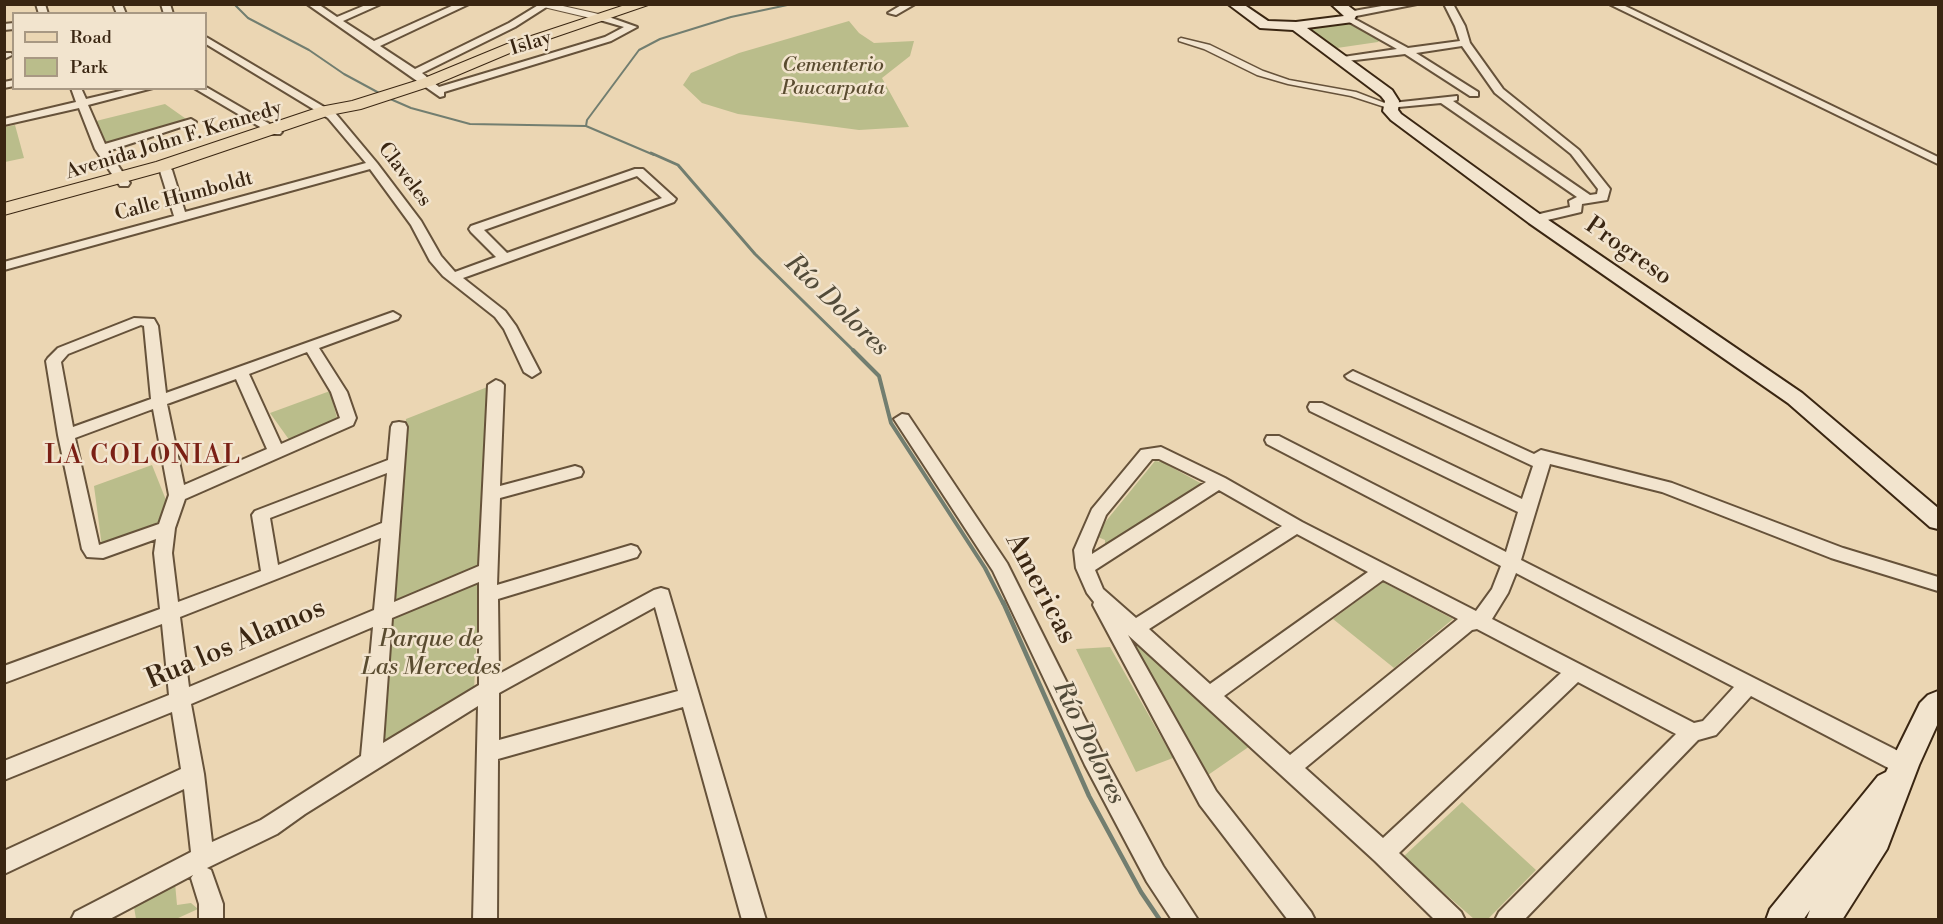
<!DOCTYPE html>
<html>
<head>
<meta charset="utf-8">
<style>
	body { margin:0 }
	#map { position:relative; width:1943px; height:924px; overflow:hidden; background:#ebd6b3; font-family:"Libre Bodoni",serif }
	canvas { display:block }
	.frame { position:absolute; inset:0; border:6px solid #3a2612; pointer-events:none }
	.legend { position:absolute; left:12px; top:12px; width:195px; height:78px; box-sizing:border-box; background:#f2e4ce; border:2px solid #a89883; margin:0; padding:8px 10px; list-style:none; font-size:18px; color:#3a2612 }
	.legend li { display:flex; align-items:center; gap:12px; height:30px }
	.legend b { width:30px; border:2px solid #a89883 }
</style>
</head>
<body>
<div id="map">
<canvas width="1943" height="924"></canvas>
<div class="frame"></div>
<ul class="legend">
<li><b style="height:8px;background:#ebd6b3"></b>Road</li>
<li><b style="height:16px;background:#babd8b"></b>Park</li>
</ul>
</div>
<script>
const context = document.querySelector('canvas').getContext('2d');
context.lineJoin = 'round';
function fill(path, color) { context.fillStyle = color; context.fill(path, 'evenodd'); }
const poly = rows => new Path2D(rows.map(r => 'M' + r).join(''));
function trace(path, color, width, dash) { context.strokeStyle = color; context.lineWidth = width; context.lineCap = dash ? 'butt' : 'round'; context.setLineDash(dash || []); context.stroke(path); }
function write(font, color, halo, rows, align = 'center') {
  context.font = font + ' "Libre Bodoni",serif'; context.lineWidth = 5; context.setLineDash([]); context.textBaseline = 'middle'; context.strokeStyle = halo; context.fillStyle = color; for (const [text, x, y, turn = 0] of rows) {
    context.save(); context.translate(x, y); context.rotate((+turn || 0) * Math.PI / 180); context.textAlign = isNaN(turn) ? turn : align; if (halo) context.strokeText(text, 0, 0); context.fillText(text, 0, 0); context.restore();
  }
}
fill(poly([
	[849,21,859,33,874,43,914,41,910,56,882,78,909,127,859,130,738,114,702,103,683,85,691,73,739,53],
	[1349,21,1380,40,1378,42,1337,48,1330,47,1306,29,1307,27],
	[165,104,189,121,107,145,96,121],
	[15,125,24,158,5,162,5,127],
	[490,386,474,690,377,747,406,419],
	[330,391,338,422,290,441,270,413],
	[1155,461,1162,462,1204,485,1105,545,1105,540,1098,537,1106,521],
	[152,465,166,500,159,524,102,547,94,486],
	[1383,582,1453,619,1394,668,1333,619],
	[1136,641,1250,746,1208,775,1133,645],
	[1110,647,1173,758,1136,772,1076,649],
	[1462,802,1536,870,1488,919,1474,919,1403,857],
	[175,883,177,905,191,903,198,909,176,919,136,919,133,901]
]), '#babd8b');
trace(poly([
	[234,4,248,18,309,50,344,74,381,94],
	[388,98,411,108,470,124,586,126,654,155],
	[586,126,587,120,639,50,660,39,731,17,792,4]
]), '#727e70', 2);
trace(poly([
	[651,153,678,165,755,254,855,352]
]), '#727e70', 3);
trace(poly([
	[853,350,879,376,891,423,985,568,1003,603]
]), '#727e70', 4);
trace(poly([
	[1003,602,1089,796,1141,892,1160,920]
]), '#727e70', 4.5);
const pedestrian = poly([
	[1181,38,1210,45,1263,71,1289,80,1356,92,1395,107,1391,109,1351,96,1288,84,1257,75,1204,49,1179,41,1179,39,1181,38]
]);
const minor = poly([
	[36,4,45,4,48,14,39,14,36,4],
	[113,4,122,4,126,14,117,14,113,4],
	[161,4,170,4,173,14,164,14,161,4],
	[307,4,318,4,337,17,368,4,381,4,343,21,374,41,456,4,469,4,380,46,415,69,509,23,540,4,551,4,515,27,422,73,439,87,605,37,624,27,600,20,600,16,606,16,637,27,611,41,444,92,444,96,440,97,307,4],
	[903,4,915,4,896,15,888,13,903,4],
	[1393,4,1417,4,1351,17,1408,48,1460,41,1455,26,1444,4,1453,4,1465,26,1470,43,1503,89,1579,150,1610,189,1607,200,1582,204,1581,212,1535,223,1531,222,1529,219,1531,216,1570,207,1569,201,1577,197,1441,103,1388,108,1387,106,1392,103,1457,96,1457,100,1453,101,1590,195,1597,194,1598,189,1571,154,1495,93,1462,46,1416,53,1478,92,1478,96,1470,96,1405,54,1339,62,1339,58,1343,57,1397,49,1344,19,1349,16,1346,14,1348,12,1393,4],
	[1609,4,1621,4,1938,157,1938,164,1609,4],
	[14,23,14,29,4,30,4,24,14,23],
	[206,37,336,114,377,163,421,221,441,256,455,272,496,257,471,232,469,229,471,226,635,169,643,169,676,199,674,202,463,278,505,311,516,326,540,372,532,377,524,372,504,329,495,317,443,276,430,261,411,225,370,169,4,270,4,262,174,216,160,171,156,166,158,164,166,164,172,170,185,212,366,163,328,118,206,44,206,37],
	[637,176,662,198,507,253,484,230,637,176],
	[4,53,11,53,12,55,4,59,4,53],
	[14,80,14,86,4,88,4,82,14,80],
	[206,87,280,130,282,132,280,134,272,134,194,88,206,87],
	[71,88,81,88,86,99,133,88,153,88,88,105,105,144,191,119,196,122,108,151,130,183,128,186,120,186,95,149,79,108,4,125,4,119,76,102,71,88],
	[393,312,400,316,398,319,319,348,347,392,356,418,353,425,185,499,175,528,172,553,178,602,261,571,252,515,255,511,388,460,391,427,393,423,399,422,405,423,407,427,394,602,479,566,488,385,496,380,501,382,504,385,500,486,575,466,581,468,583,472,581,476,500,498,497,585,631,545,637,547,640,552,637,557,498,599,499,674,654,590,661,588,668,590,766,920,742,920,683,707,498,759,497,920,473,920,478,706,305,814,277,834,207,868,211,870,223,904,223,920,199,920,199,904,191,878,193,875,108,920,71,920,75,912,191,852,184,789,4,874,4,851,181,769,172,712,4,780,4,761,169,695,162,624,4,683,4,666,160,609,154,553,156,539,103,558,87,557,82,549,58,435,46,361,48,358,58,348,134,318,154,319,158,326,166,393,393,312],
	[141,325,144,326,151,399,73,427,61,362,68,354,141,325],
	[307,352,331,392,340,418,281,444,249,374,307,352],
	[236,379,267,449,184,485,167,404,236,379],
	[153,409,169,495,159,524,99,545,75,438,153,409],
	[387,473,382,523,278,565,270,518,387,473],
	[381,538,374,610,189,687,180,617,381,538],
	[479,582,479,685,383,743,392,618,479,582],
	[655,607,678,691,499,740,499,693,655,607],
	[373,627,361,756,261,820,212,842,204,774,191,704,373,627],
	[1353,371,1534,454,1541,450,1672,483,1843,548,1938,577,1938,591,1831,558,1662,492,1550,464,1521,560,1912,758,1915,765,1912,772,1904,774,1896,772,1751,696,1716,735,1698,740,1524,920,1495,920,1499,912,1676,734,1578,682,1399,853,1461,912,1465,920,1435,920,1375,861,1128,635,1216,791,1311,912,1315,920,1288,920,1200,805,1093,605,1094,602,1087,593,1076,568,1074,550,1092,509,1141,450,1161,447,1225,478,1302,522,1476,611,1492,589,1501,566,1267,444,1265,440,1267,436,1279,436,1506,552,1518,512,1310,411,1308,407,1310,403,1322,403,1522,499,1533,466,1348,379,1345,376,1353,371],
	[1152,459,1159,459,1206,482,1092,554,1092,550,1106,515,1152,459],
	[1219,490,1282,526,1136,618,1103,589,1095,570,1219,490],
	[1297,534,1368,572,1210,684,1149,629,1297,534],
	[1516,573,1734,687,1703,721,1694,723,1492,619,1508,593,1516,573],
	[1383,580,1458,619,1290,755,1224,696,1383,580],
	[1477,629,1561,673,1383,838,1305,768,1472,630,1477,629],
	[902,414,908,415,1007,563,1101,751,1163,866,1198,920,1172,920,1147,882,1085,765,993,571,894,419,902,414]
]);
const tertiary = poly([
	[531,4,554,4,603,15,608,18,603,21,531,4]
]);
const secondary = poly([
	[1228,4,1243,4,1268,21,1296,22,1344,16,1331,4,1346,4,1355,11,1357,14,1353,22,1307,28,1392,90,1399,101,1398,110,1401,114,1541,215,1802,393,1938,508,1938,529,1930,527,1788,403,1529,223,1391,120,1383,111,1385,101,1381,96,1293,30,1260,28,1228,4],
	[1938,691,1938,723,1919,765,1887,849,1842,920,1806,920,1810,910,1803,920,1766,920,1770,909,1878,776,1886,772,1920,703,1928,695,1938,691]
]);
const primary = poly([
	[628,4,651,4,517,50,434,85,361,109,330,115,168,170,4,215,4,203,156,162,320,107,352,101,422,79,507,44,628,4]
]);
trace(pedestrian, '#66523a', 3);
trace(minor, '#66523a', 4);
trace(tertiary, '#66523a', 2);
trace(secondary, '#3a2612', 4);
trace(primary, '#3a2612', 2);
fill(pedestrian, '#f2e4ce');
fill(minor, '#f2e4ce');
fill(tertiary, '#f2e4ce');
fill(secondary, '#f2e4ce');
fill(primary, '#ebd6b3');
write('20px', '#3a2612', '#f2e4ce', [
	["Islay",531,44,-17],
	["Avenida John F. Kennedy",174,141,-17],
	["Claveles",404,175,53],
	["Calle Humboldt",184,197,-15]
]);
write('italic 20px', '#5a4c30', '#f2e4ce', [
	["Cementerio",833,66],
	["Paucarpata",833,89]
]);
write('24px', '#3a2612', '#f2e4ce', [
	["Progreso",1628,252,35]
]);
write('italic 24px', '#5a4c30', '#f2e4ce', [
	["Parque de",431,640],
	["Las Mercedes",431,668]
]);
write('italic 26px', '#524b39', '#f2e4ce', [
	["Río Dolores",836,306,44],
	["Río Dolores",1088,743,64]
]);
context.letterSpacing = '1.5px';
write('26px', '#7a1f14', '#f2e4ce', [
	["LA COLONIAL",143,457]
]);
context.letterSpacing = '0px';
write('28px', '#3a2612', '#f2e4ce', [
	["Americas",1040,589,62],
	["Rua los Alamos",236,645,-23]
]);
</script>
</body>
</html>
